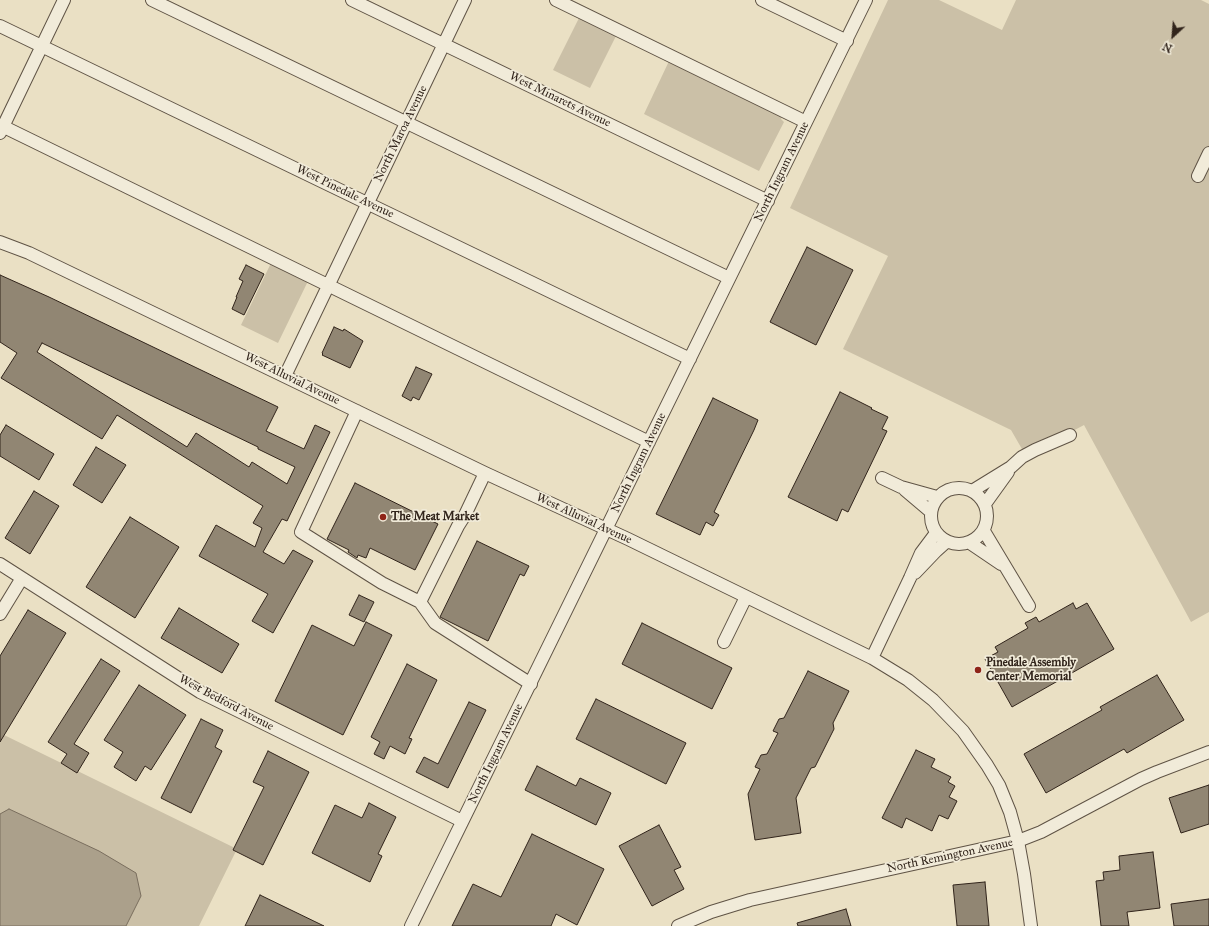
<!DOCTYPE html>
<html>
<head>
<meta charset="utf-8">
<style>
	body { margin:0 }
	#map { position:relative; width:1209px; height:926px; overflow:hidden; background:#eae0c4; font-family:"IM FELL Great Primer",serif }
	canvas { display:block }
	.north { position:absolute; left:1153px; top:16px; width:40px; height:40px; -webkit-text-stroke:3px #f1ebd9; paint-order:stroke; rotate:206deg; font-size:11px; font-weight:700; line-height:16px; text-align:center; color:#31241b }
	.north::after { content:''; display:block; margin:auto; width:14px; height:18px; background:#31241b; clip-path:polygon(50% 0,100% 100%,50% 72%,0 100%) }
</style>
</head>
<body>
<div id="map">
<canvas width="1209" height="926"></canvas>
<div class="north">N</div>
</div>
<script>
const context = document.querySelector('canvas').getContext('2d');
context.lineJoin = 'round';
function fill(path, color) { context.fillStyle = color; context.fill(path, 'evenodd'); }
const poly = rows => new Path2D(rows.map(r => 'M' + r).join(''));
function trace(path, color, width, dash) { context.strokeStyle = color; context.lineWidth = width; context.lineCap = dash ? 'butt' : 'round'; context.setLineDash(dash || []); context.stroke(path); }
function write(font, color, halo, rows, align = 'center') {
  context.font = font + ' "IM FELL Great Primer",serif'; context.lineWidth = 3.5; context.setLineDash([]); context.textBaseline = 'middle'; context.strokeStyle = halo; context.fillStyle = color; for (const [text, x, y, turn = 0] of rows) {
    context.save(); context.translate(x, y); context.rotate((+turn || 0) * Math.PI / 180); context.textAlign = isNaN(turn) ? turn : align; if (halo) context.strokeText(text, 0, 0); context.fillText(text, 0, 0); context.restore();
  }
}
fill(poly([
	[888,0,939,0,1002,30,1016,0,1201,0,1209,4,1209,612,1191,622,1084,425,1026,456,1011,430,843,349,888,256,790,208],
	[580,16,617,34,590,88,553,70],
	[670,59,783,114,781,119,784,122,759,171,644,114],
	[272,261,309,279,278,343,241,325],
	[0,733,237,849,199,926,0,926]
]), '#cbc0a7');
const water = poly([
	[9,809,99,851,136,873,141,896,126,926,0,926,0,814,9,809]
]);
fill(water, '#aba08b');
trace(water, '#7a6e5e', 1);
const building = poly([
	[807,247,853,270,816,345,770,322,807,247],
	[246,265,264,274,244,315,232,309,237,297,236,297,243,281,239,279,246,265],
	[0,275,49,297,278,407,266,431,304,449,315,425,330,432,287,521,282,519,263,552,284,564,293,550,313,561,273,633,252,621,268,594,199,556,216,525,255,547,262,528,253,523,263,506,117,415,102,439,1,378,17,353,0,342,0,275],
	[42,343,258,447,258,449,295,467,287,484,252,462,249,467,196,433,187,447,37,352,42,343],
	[334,327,343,331,344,329,363,341,350,368,322,355,323,354,322,353,334,327],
	[416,367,432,374,419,400,413,397,411,401,402,396,416,367],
	[840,392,872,408,871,409,888,417,882,429,887,431,848,512,842,509,837,521,788,497,840,392],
	[713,398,758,420,754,430,714,512,719,515,713,526,706,522,700,535,656,514,713,398],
	[6,425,54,454,39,480,0,456,0,435,6,425],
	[96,447,126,465,102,503,73,485,96,447],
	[355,483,438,524,415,570,370,548,366,558,358,555,357,558,348,552,349,550,327,539,355,483],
	[34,491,59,506,30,554,5,538,34,491],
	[130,517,179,547,135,618,86,587,130,517],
	[477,541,529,566,524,576,520,574,488,641,440,617,477,541],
	[359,595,374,602,364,622,349,615,359,595],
	[1073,603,1076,609,1087,603,1114,649,1012,707,985,659,998,652,995,647,1028,628,1025,623,1036,617,1039,622,1073,603],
	[179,608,239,644,222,673,161,638,179,608],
	[28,610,66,633,0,742,0,656,28,610],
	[366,622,392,635,343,735,275,701,312,625,354,646,366,622],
	[642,623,732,668,712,709,622,664,642,623],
	[101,659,120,671,74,744,89,753,77,773,61,763,67,754,48,742,101,659],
	[407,664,437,680,409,738,412,739,405,754,390,746,384,759,374,754,380,742,371,737,407,664],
	[808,671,849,691,833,723,834,729,815,767,811,768,796,798,801,833,755,840,748,794,760,769,755,767,761,755,767,754,778,733,773,731,779,719,784,718,808,671],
	[1157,675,1184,720,1127,753,1124,749,1046,793,1024,754,1102,710,1100,707,1157,675],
	[139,685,186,715,151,770,145,766,136,781,114,767,123,752,104,740,139,685],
	[596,699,686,743,666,784,576,739,596,699],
	[469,702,486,710,448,788,416,772,424,757,438,764,469,702],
	[201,719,223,730,215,747,222,751,191,813,161,798,201,719],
	[916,750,935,759,931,767,951,777,948,782,955,786,949,797,957,801,948,819,939,815,932,831,906,818,902,828,882,818,916,750],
	[268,751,309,772,263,865,233,850,264,787,253,782,268,751],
	[537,766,576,786,580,778,611,793,596,825,525,790,537,766],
	[1209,785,1209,824,1181,833,1169,798,1209,785],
	[369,803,396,817,378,854,382,856,370,882,312,853,335,805,362,818,369,803],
	[659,825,681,867,674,870,684,889,652,906,619,846,659,825],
	[532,834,604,869,577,925,556,914,551,926,452,926,473,884,501,897,532,834],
	[1153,852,1160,908,1127,912,1129,926,1101,926,1096,881,1104,880,1103,872,1120,870,1119,856,1153,852],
	[985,882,989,926,957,926,953,885,985,882],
	[260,895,324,926,245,926,260,895],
	[1209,899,1209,926,1174,926,1171,904,1209,899],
	[846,909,851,926,798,926,797,923,846,909]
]);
fill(building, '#918673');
trace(building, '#31241b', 1);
const minor = poly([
	[152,0,729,278],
	[352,0,768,201],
	[556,0,806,122],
	[762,0,847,41],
	[0,26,690,359],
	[0,125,649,442],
	[0,133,64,0],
	[1198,176,1209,153],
	[0,242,29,253,485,473,628,539,872,658,908,680,933,700,963,731,987,765,999,785,1010,812,1018,841,1024,874,1031,926],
	[285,376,465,0],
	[357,411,301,532,382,583,420,602,435,623,531,684],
	[882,478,901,487,937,497],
	'931 516a28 28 0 1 1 56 0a28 28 0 1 1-56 0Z',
	[905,490,931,512],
	[972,491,1011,467,1022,457,1035,450,1070,435],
	[985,504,1008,472],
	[984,531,1029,606],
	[970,543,1001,564],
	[0,564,200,692,462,821],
	[915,573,936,551,946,542],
	[420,602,458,526,465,515,485,473],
	[0,614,22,578],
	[724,642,746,597],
	[872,658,910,578,921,553,936,533],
	[411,926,866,0],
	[678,926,711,912,750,900,1018,841,1041,832,1141,779,1157,772,1209,752]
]);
trace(minor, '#5f5345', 14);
trace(minor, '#f1ebd9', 12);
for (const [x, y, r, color] of [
	[383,517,4,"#8f2418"],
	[978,670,4,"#8f2418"]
]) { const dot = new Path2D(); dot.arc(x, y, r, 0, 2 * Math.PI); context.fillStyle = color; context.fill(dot); trace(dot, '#f1ebd9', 1.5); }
write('12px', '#31241b', '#f1ebd9', [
	["West Minarets Avenue",560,100,26],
	["North Maroa Avenue",401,134,-64],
	["North Ingram Avenue",782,172,-64],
	["West Pinedale Avenue",345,192,26],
	["West Alluvial Avenue",292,379,26],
	["North Ingram Avenue",639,463,-64],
	["West Alluvial Avenue",584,519,25],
	["West Bedford Avenue",226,703,28],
	["North Ingram Avenue",496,754,-64],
	["North Remington Avenue",950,856,-12]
]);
write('bold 12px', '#31241b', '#f1ebd9', [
	["The Meat Market",391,517],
	["Pinedale Assembly",986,663],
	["Center Memorial",986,677]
], 'left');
</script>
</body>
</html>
